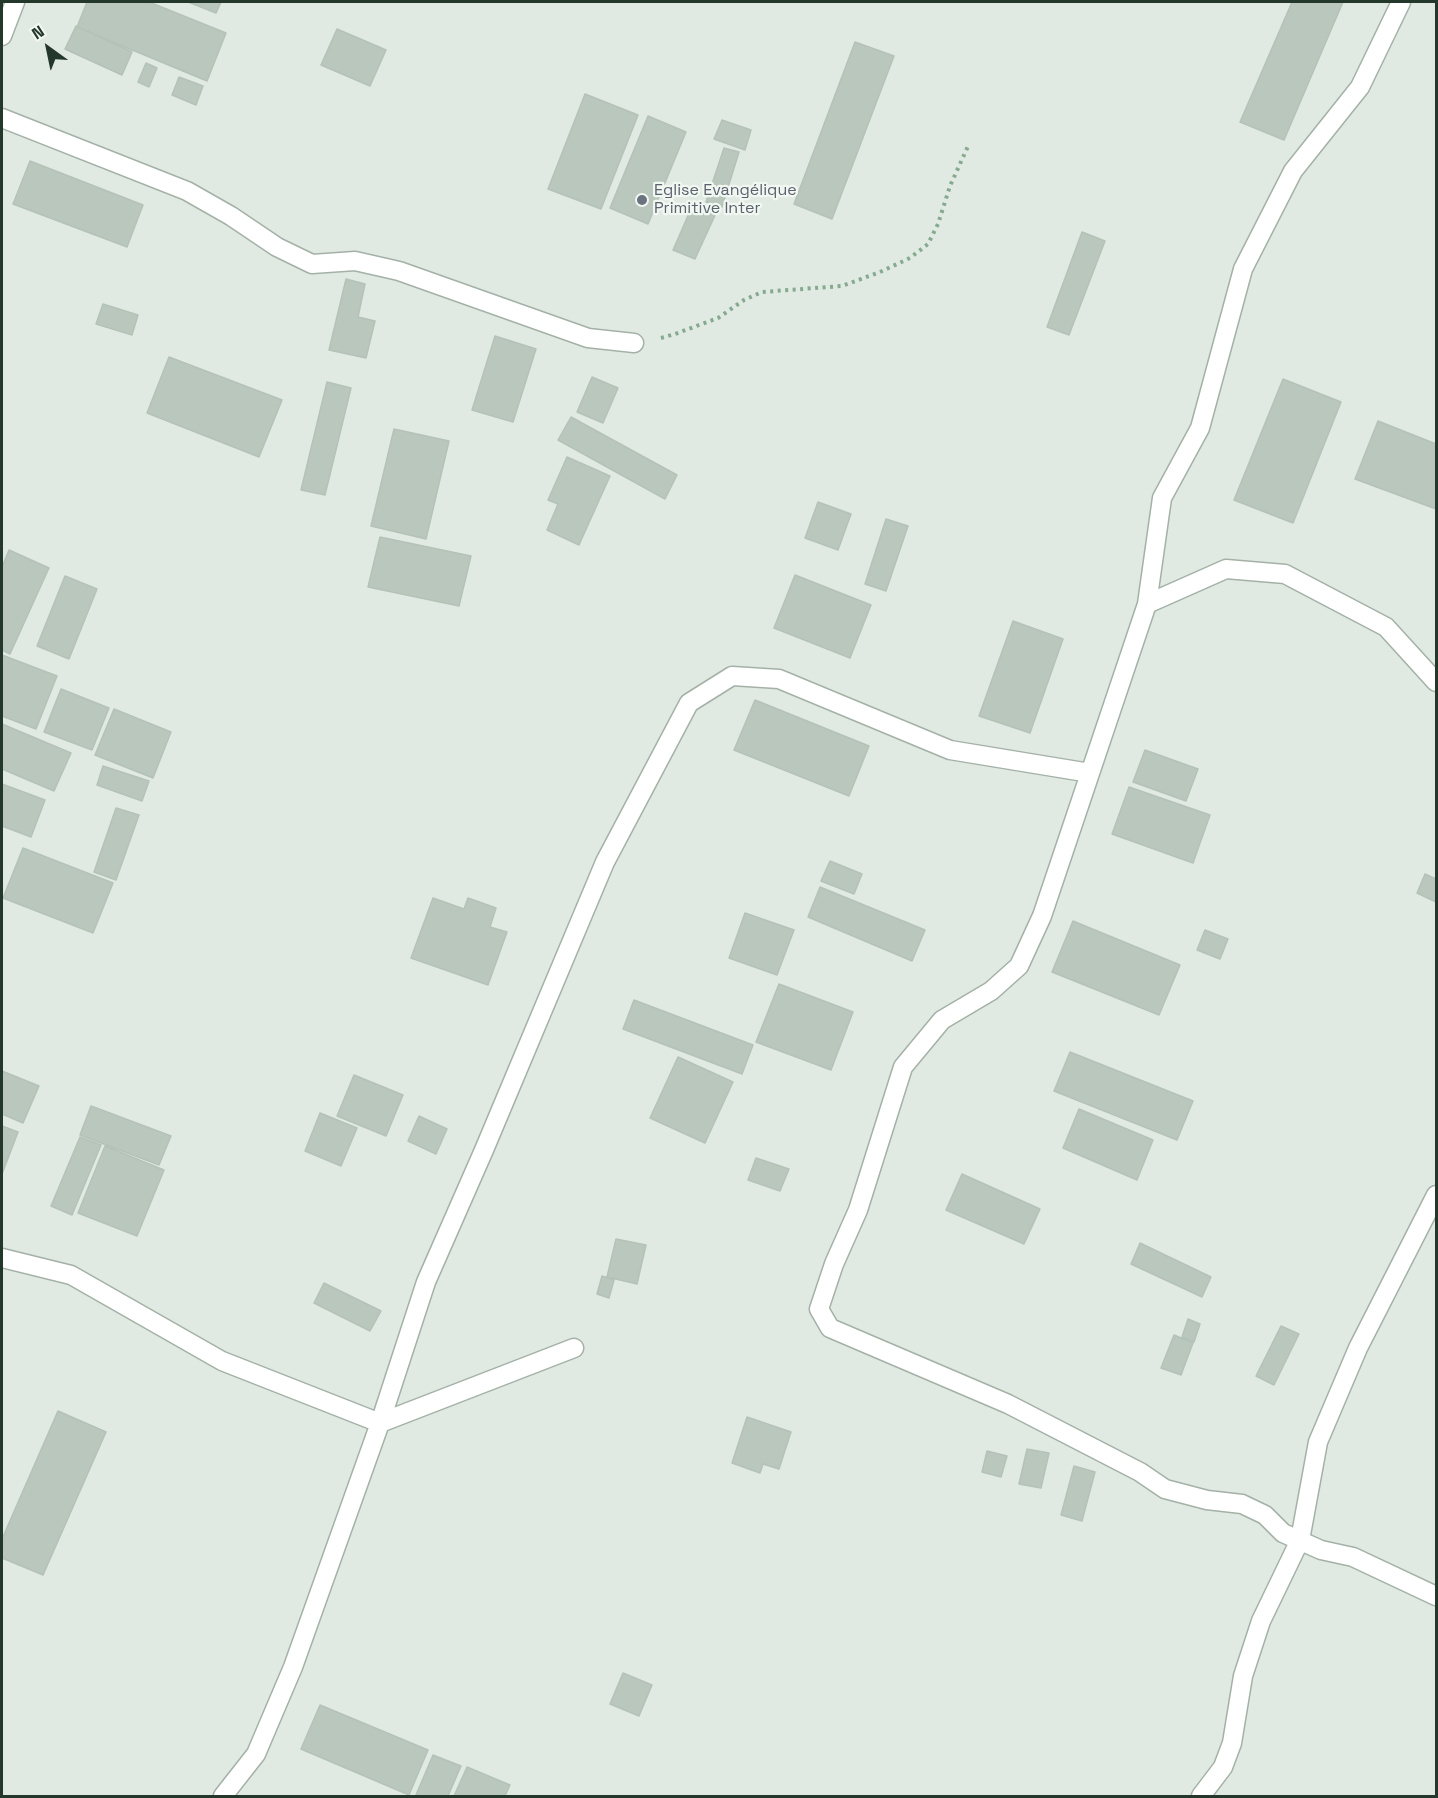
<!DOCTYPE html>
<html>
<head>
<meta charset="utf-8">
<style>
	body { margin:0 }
	#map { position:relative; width:1438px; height:1798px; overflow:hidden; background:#e1eae2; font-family:"Space Grotesk",sans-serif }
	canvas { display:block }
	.frame { position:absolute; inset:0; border:3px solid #23382a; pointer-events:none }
	.north { position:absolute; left:18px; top:18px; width:60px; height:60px; -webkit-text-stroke:4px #f1f7f1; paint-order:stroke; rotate:327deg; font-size:16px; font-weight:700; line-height:24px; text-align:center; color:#23382a }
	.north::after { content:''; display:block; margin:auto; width:21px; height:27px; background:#23382a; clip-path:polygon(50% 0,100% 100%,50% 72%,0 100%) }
</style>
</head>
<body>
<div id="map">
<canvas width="1438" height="1798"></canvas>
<div class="frame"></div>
<div class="north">N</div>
</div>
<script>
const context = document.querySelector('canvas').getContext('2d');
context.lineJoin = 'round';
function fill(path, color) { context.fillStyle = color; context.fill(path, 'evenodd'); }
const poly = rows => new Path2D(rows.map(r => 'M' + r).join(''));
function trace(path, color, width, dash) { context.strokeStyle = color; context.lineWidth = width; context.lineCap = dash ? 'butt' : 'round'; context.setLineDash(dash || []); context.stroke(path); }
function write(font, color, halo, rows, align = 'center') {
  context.font = font + ' "Space Grotesk",sans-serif'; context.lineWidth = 4.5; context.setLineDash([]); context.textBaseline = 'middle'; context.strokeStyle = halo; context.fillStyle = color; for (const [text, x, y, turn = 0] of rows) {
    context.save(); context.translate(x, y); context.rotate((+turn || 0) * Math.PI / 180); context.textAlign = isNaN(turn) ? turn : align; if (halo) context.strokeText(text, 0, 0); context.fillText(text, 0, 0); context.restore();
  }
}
const building = poly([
	[87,2,149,2,226,33,207,81,77,27,87,2],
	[188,2,221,2,216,13,188,2],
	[1292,2,1343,2,1284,140,1240,122,1292,2],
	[76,26,132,52,122,75,65,49,76,26],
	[337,29,386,50,370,86,321,65,337,29],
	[855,42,894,56,832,219,794,204,855,42],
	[146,63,157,68,149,87,138,82,146,63],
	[179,77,203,86,196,105,172,95,179,77],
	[585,94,638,115,601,209,548,189,585,94],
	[648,116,686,132,648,224,610,208,648,116],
	[722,120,751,130,745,150,714,139,722,120],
	[724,148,739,152,722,207,706,202,724,148],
	[30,161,143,205,127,247,13,204,30,161],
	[694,202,717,211,695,259,673,250,694,202],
	[1082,232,1105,241,1069,335,1047,327,1082,232],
	[346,279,365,284,358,317,375,321,366,358,329,350,346,279],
	[103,304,138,315,132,335,96,324,103,304],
	[495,336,536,349,513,422,472,410,495,336],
	[169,357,282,400,259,457,147,413,169,357],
	[592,377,618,388,603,423,577,412,592,377],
	[1283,379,1341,402,1293,523,1234,500,1283,379],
	[327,382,351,388,325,495,301,490,327,382],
	[571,417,677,475,665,499,558,440,571,417],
	[1378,421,1436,444,1436,509,1355,479,1378,421],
	[394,429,449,441,426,539,371,526,394,429],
	[567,457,610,476,579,545,547,530,558,504,548,500,567,457],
	[818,502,851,514,838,550,805,538,818,502],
	[886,519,908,526,886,591,865,584,886,519],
	[380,537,471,556,459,606,368,587,380,537],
	[9,550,49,568,10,654,2,650,2,567,9,550],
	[795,575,871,605,850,658,774,628,795,575],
	[65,576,97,589,69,659,37,646,65,576],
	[1013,621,1063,639,1030,733,979,716,1013,621],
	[2,655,57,676,36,729,2,716,2,655],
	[61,689,109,708,92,750,44,732,61,689],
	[755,700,869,746,849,796,734,750,755,700],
	[114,709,171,732,153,778,95,755,114,709],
	[2,724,71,753,54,791,2,769,2,724],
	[1145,750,1198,769,1186,801,1133,782,1145,750],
	[103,766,149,781,142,801,97,785,103,766],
	[2,784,45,800,31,837,2,826,2,784],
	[1129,787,1210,815,1193,863,1112,834,1129,787],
	[116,808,139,815,116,880,94,872,116,808],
	[23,848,113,883,93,933,3,898,23,848],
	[830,861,862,874,854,894,821,881,830,861],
	[1425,874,1436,879,1436,902,1417,893,1425,874],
	[820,887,925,930,912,961,808,917,820,887],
	[433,898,464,909,468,898,496,908,490,927,507,932,488,985,411,958,433,898],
	[745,913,794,930,777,975,729,958,745,913],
	[1073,921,1180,965,1159,1015,1052,972,1073,921],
	[1205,930,1228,939,1220,959,1197,950,1205,930],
	[779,984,853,1012,831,1070,756,1042,779,984],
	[634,1000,753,1045,742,1074,623,1029,634,1000],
	[1070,1052,1193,1101,1177,1140,1054,1091,1070,1052],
	[678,1057,733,1082,705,1143,650,1118,678,1057],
	[2,1071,39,1086,23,1123,2,1114,2,1071],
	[354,1075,403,1095,386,1136,337,1116,354,1075],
	[91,1106,171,1136,159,1165,80,1135,91,1106],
	[1079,1109,1153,1140,1137,1180,1063,1148,1079,1109],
	[320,1113,357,1128,341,1166,305,1151,320,1113],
	[419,1116,447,1129,436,1154,408,1141,419,1116],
	[2,1126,18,1132,2,1174,2,1126],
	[80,1137,101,1145,72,1215,51,1206,80,1137],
	[105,1146,164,1170,137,1236,78,1213,105,1146],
	[756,1158,789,1169,780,1191,748,1180,756,1158],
	[962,1174,1040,1209,1024,1244,946,1210,962,1174],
	[616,1239,646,1245,637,1284,607,1277,616,1239],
	[1140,1243,1211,1277,1202,1297,1131,1264,1140,1243],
	[602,1276,614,1280,609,1298,597,1294,602,1276],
	[324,1283,381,1311,370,1331,314,1303,324,1283],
	[1188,1319,1200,1324,1194,1342,1182,1337,1188,1319],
	[1281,1326,1299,1334,1274,1385,1256,1376,1281,1326],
	[1174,1335,1193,1343,1181,1375,1161,1368,1174,1335],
	[58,1411,106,1432,43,1575,2,1558,2,1539,58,1411],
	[747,1417,791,1432,779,1469,763,1464,760,1473,732,1463,747,1417],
	[1027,1449,1049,1453,1041,1488,1019,1484,1027,1449],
	[987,1451,1007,1456,1001,1477,982,1472,987,1451],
	[1074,1466,1095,1472,1082,1521,1061,1515,1074,1466],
	[623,1673,652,1685,639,1716,610,1704,623,1673],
	[320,1705,428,1750,409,1795,301,1749,320,1705],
	[433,1755,461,1766,448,1796,420,1796,416,1795,433,1755],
	[467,1767,510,1785,505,1796,454,1796,467,1767]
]);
fill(building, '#b9c7bd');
trace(building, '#b4c2b7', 1.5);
const street = poly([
	[1401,2,1360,87,1293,171,1243,269,1200,428,1162,498,1147,604,1042,916,1019,966,991,991,942,1020,903,1067,858,1210,834,1264,819,1309,830,1328,1008,1404,1140,1472,1165,1489,1207,1500,1242,1504,1265,1515,1283,1533,1321,1550,1353,1557,1436,1596],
	[2,36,15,2],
	[2,118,187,191,231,216,277,247,312,264,355,261,399,271,588,338,634,343],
	[1147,604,1226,569,1285,574,1386,627,1436,682],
	[2,1258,71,1275,222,1361,380,1423,574,1348],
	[223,1796,256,1754,293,1667,380,1423,426,1282,484,1150,605,862,689,703,732,676,779,679,950,750,1090,773],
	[1201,1796,1223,1767,1232,1743,1243,1676,1261,1621,1300,1540,1318,1442,1358,1348,1436,1195]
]);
trace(street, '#a4b1a7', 21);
trace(poly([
	[661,338,675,334,718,318,744,300,762,292,842,286,880,272,910,258,928,244,938,224,950,186,969,144]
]), '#85aa90', 4, [3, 4.5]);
trace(street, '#fff', 18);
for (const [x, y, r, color] of [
	[642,200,6,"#6b7280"]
]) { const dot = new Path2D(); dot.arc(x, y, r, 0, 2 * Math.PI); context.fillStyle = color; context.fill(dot); trace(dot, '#f1f7f1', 2); }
write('16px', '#5b616d', '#f1f7f1', [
	["Eglise Evangélique",654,191],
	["Primitive Inter",654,209]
], 'left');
</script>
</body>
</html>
